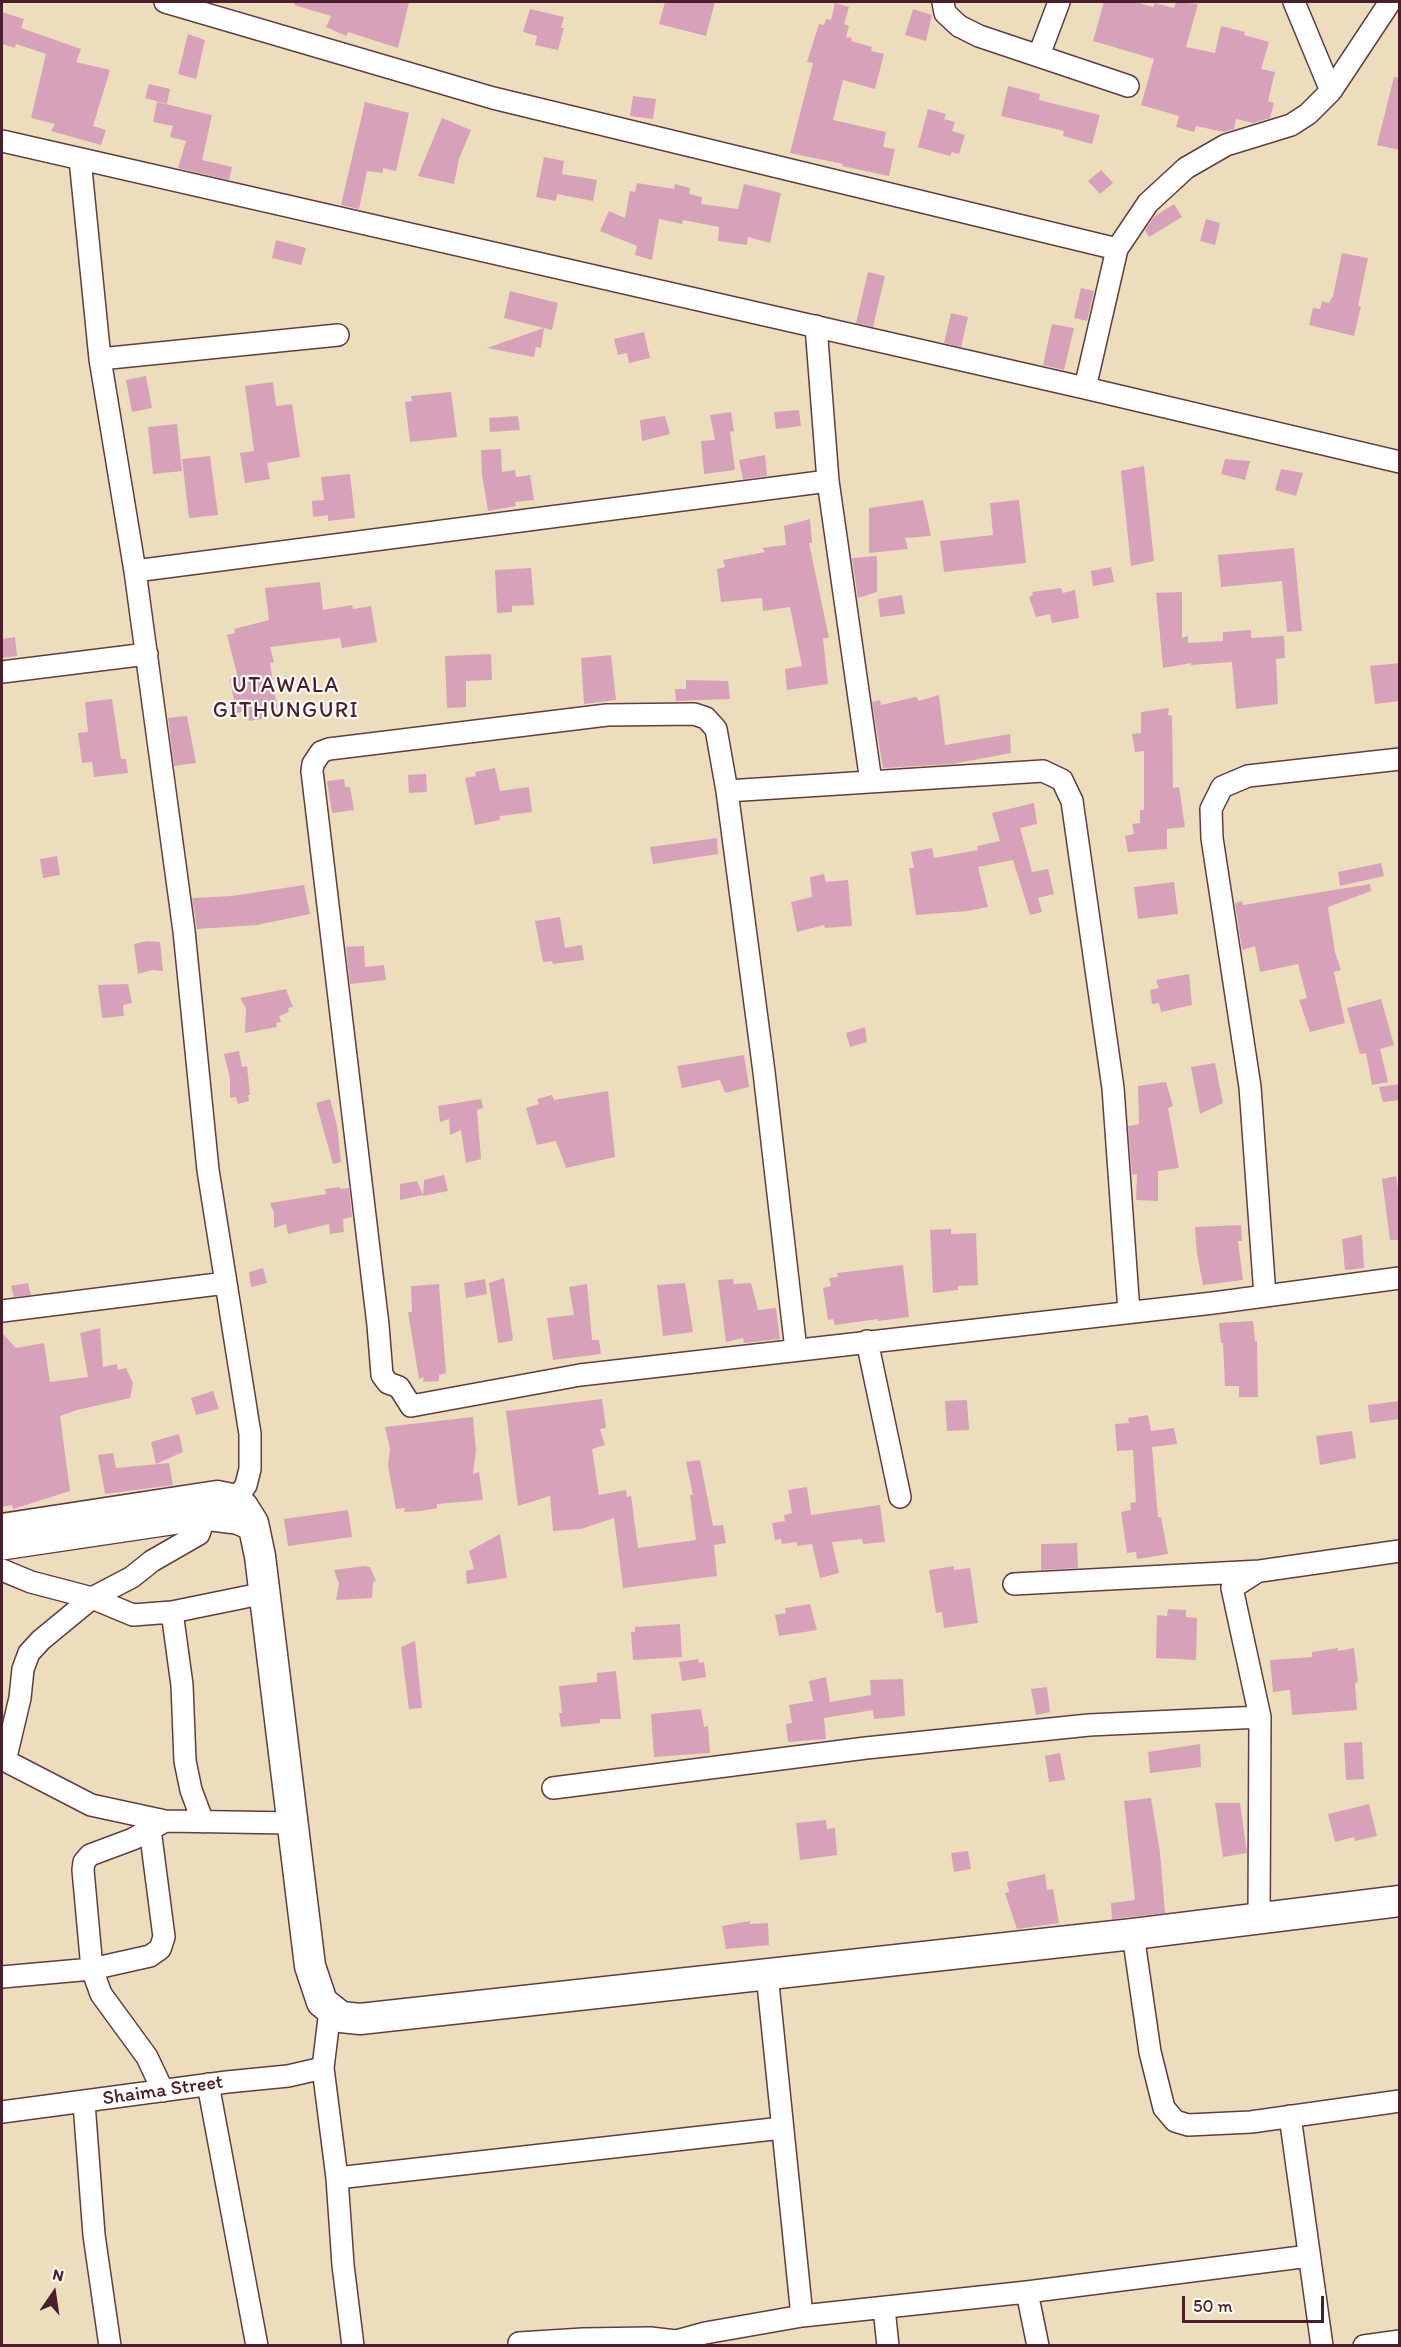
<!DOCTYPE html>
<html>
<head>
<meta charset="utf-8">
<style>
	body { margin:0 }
	#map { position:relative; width:1401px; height:2347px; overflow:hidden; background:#ecdebc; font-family:Itim,sans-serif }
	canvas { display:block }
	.frame { position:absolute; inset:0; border:3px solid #4a1f2b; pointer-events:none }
	.north { position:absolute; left:24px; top:2263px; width:60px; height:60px; -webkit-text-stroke:4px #fdfcf7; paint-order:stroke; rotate:13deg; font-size:16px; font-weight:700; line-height:24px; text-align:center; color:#4a1f2b }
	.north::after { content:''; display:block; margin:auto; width:21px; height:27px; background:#4a1f2b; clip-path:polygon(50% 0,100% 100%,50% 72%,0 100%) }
	.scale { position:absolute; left:1182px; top:2296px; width:142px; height:27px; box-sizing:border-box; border:3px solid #4a1f2b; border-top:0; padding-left:8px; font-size:18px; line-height:21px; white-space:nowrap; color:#4a1f2b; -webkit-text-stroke:4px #fdfcf7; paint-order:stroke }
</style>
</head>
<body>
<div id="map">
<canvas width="1401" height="2347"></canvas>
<div class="frame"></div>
<div class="north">N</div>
<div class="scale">50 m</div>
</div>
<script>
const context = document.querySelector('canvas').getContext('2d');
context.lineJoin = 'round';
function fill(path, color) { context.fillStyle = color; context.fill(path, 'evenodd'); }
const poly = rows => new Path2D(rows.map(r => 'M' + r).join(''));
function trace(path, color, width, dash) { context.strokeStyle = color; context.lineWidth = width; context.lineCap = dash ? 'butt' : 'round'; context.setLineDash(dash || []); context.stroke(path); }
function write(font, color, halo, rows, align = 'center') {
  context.font = font + ' Itim,sans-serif'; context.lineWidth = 4.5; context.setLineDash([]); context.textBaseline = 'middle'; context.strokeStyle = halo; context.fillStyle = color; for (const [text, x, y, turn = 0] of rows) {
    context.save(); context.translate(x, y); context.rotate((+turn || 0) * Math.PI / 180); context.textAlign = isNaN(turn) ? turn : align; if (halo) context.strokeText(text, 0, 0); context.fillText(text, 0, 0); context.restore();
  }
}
fill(poly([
	[295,2,409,2,398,48,348,32,346,36,326,27,331,16,294,5],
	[665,2,715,2,706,36,659,24],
	[1104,2,1136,2,1153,7,1155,3,1174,8,1176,2,1198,4,1186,47,1215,53,1221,26,1245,32,1244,35,1269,42,1261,69,1275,72,1268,101,1274,103,1270,118,1253,123,1236,119,1234,129,1224,132,1196,126,1194,132,1176,127,1179,116,1141,105,1154,59,1093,41],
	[835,3,849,7,844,24,849,26,846,37,852,38,851,41,872,47,871,51,884,54,875,89,843,80,833,120,886,132,883,147,895,149,889,176,842,166,843,164,790,153,813,63,807,62,819,24,824,25,826,19,831,20],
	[530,9,564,17,561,28,564,28,558,50,535,45,537,36,523,32],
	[913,9,932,15,926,41,905,35],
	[2,12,24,19,21,28,81,49,76,62,110,70,93,126,106,130,101,145,51,131,55,124,31,118,46,54,16,44,15,48,2,44],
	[188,34,205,40,196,79,178,74],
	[1394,77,1400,78,1400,150,1377,145],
	[149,84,170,89,167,104,145,98],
	[1008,86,1040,94,1039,100,1100,115,1092,144,1063,136,1064,131,1001,116],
	[633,96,656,99,653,119,630,116],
	[157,102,212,115,202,160,232,167,229,180,178,168,186,141,170,137,173,126,153,122],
	[365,102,409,113,396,171,383,168,383,173,367,171,359,209,341,205],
	[928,109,946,114,944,119,955,122,952,131,965,135,959,154,952,152,950,156,918,147],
	[442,118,471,130,459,159,454,184,418,176],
	[544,157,564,161,562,174,597,180,593,201,557,194,556,201,536,197],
	[1101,170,1113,183,1100,194,1088,181],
	[637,183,674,189,675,184,690,188,689,194,702,197,701,204,738,209,744,184,781,193,770,243,748,237,747,245,718,241,719,227,683,220,682,224,659,219,652,260,635,255,637,246,600,231,609,211,625,218,630,191,635,192],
	[1174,204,1182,217,1149,237,1145,230,1155,216],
	[1206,219,1220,223,1215,245,1200,241],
	[276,240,306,248,301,265,272,258],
	[1342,253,1368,258,1358,306,1361,306,1354,336,1309,325,1313,308,1320,309,1322,301,1329,303,1333,296],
	[868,272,885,276,873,327,856,323],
	[1081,288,1094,291,1087,321,1074,318],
	[510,291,558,303,552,330,544,328,541,348,536,347,534,357,487,348,544,328,504,318],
	[951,313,968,317,961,347,944,343],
	[1052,324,1074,328,1064,370,1043,365],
	[644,332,650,358,629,363,627,353,618,355,614,339],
	[146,376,152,408,132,412,126,380],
	[273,382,276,406,292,404,300,457,267,463,270,479,245,483,240,453,254,451,245,386],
	[451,392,457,437,410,442,405,402,412,401,411,396],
	[799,410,801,426,776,429,774,412],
	[731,412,734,431,730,432,735,470,704,474,701,441,715,440,710,415],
	[518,416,520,430,490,432,489,418],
	[665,416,670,434,642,441,640,420],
	[177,424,182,471,153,474,148,427],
	[501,449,502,472,515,470,516,477,530,475,534,500,515,502,516,506,488,511,482,475,481,450],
	[765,455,767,476,743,479,739,460],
	[210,456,218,515,189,518,182,459],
	[1225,459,1250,461,1245,480,1221,474],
	[1144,466,1154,561,1131,566,1121,471],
	[1281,469,1303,473,1296,496,1275,490],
	[350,474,355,518,328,521,328,515,313,517,312,501,324,500,321,477],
	[923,500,931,536,905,538,908,549,869,553,869,508],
	[1019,500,1026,563,944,572,940,541,993,535,990,503],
	[810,519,812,543,809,543,829,638,823,638,828,684,787,690,785,669,802,666,790,607,763,611,762,598,721,602,717,569,725,567,723,560,765,552,762,548,786,545,784,526],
	[1294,548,1302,631,1287,632,1282,581,1221,587,1218,555],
	[877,556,877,592,858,598,852,558],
	[1111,567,1114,582,1093,586,1091,571],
	[531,568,534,605,512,606,512,612,497,613,495,570],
	[320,582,323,610,352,605,353,609,371,606,377,642,342,648,340,638,270,647,274,662,270,663,277,708,265,710,266,718,249,721,247,711,236,713,230,679,238,678,227,635,235,633,234,629,269,620,265,588],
	[1061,588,1063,593,1075,590,1079,618,1052,623,1050,614,1036,617,1029,597,1033,595,1032,592],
	[1182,592,1182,638,1188,636,1188,643,1223,641,1223,632,1251,630,1251,638,1284,636,1285,658,1276,659,1278,704,1236,709,1232,662,1191,665,1191,663,1163,668,1156,593],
	[902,595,905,614,880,617,878,599],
	[15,637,17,656,2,658,2,639],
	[491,654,492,680,466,681,466,707,447,708,445,656],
	[611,655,616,700,584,704,581,658],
	[1400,663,1400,701,1375,704,1370,666],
	[686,680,728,681,730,699,676,701,675,689,686,689],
	[939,695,945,745,1010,734,1011,753,952,764,883,768,872,702,880,700,881,705,916,697,919,701],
	[112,699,121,759,126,759,128,773,94,777,92,762,82,763,78,733,88,732,85,702],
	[1169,708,1168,715,1172,716,1173,788,1179,787,1185,827,1167,829,1167,849,1128,852,1125,836,1134,834,1132,824,1140,823,1140,810,1144,810,1144,751,1135,752,1132,734,1141,733,1141,712],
	[187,716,196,763,174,766,168,718],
	[495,768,500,791,529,787,532,812,500,816,500,820,475,825,465,778,476,776,475,772],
	[426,774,427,792,409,793,408,775],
	[344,779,345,787,350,787,354,810,332,813,327,781],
	[1034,803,1037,824,1020,828,1032,872,1048,869,1054,894,1038,898,1042,912,1030,915,1013,860,978,867,988,907,968,911,916,915,909,868,914,868,911,852,932,848,934,858,978,850,977,846,1000,841,992,813],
	[717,838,718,854,653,864,650,847],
	[57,856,60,875,43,878,40,859],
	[1381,863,1384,876,1340,886,1338,872],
	[824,874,826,882,848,880,852,926,825,928,824,925,797,932,791,902,812,897,810,877],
	[1174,882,1178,914,1138,919,1134,887],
	[1370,884,1371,891,1328,907,1335,952,1341,970,1334,972,1345,1023,1310,1032,1299,1000,1307,998,1298,964,1260,972,1255,946,1242,950,1235,903,1242,901,1243,905],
	[304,885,310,914,257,925,197,929,192,898,232,896],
	[560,917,565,948,582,945,584,960,553,964,552,961,543,962,535,921],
	[147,941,160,942,163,971,152,970,138,974,134,944],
	[364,946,365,967,384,965,386,980,350,984,346,947],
	[1189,974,1192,1005,1161,1012,1159,1003,1152,1004,1150,990,1159,988,1156,980],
	[128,984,132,1003,123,1005,124,1016,102,1018,98,985],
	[286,989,293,1007,288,1008,289,1012,279,1016,281,1022,276,1023,277,1027,245,1033,246,1008,240,998],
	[1381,999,1394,1045,1380,1049,1388,1082,1372,1085,1366,1053,1360,1054,1347,1008],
	[865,1027,867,1042,850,1047,846,1033],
	[239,1051,242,1067,247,1066,250,1095,248,1095,249,1101,238,1104,236,1097,230,1098,230,1078,224,1054],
	[744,1055,749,1087,725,1093,720,1080,682,1088,677,1066],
	[1215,1063,1223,1103,1200,1114,1191,1067],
	[1166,1082,1173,1106,1168,1108,1179,1168,1158,1171,1158,1201,1136,1200,1137,1174,1132,1175,1128,1126,1139,1124,1138,1086],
	[1400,1084,1400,1100,1383,1102,1379,1087],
	[608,1091,615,1157,566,1168,556,1141,537,1145,526,1108,539,1104,537,1099,552,1095,554,1100],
	[330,1099,337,1126,341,1162,333,1164,316,1103],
	[481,1099,483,1108,477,1110,481,1159,466,1163,461,1130,450,1135,449,1119,440,1122,438,1106],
	[444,1175,448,1191,423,1196,424,1180],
	[1396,1176,1400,1199,1400,1240,1390,1240,1382,1179],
	[417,1181,423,1195,400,1200,400,1184],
	[340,1187,340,1189,349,1188,352,1217,343,1219,344,1232,330,1234,329,1224,288,1234,286,1224,274,1228,274,1213,270,1203,326,1194,325,1189],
	[1241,1225,1242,1241,1238,1241,1243,1280,1203,1285,1197,1254,1195,1227],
	[951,1229,951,1234,976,1233,978,1285,958,1286,958,1290,933,1293,930,1230],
	[1362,1235,1364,1268,1345,1270,1342,1239],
	[903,1265,909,1317,878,1321,878,1319,835,1325,833,1319,828,1320,823,1288,831,1286,829,1278,838,1277,837,1273],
	[263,1268,267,1283,251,1287,249,1272],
	[504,1278,513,1339,511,1341,498,1343,489,1283],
	[485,1279,487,1294,466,1298,464,1283],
	[733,1279,734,1284,751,1283,758,1310,776,1308,780,1339,744,1343,743,1338,726,1342,718,1280],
	[28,1283,31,1295,14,1297,11,1286],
	[685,1283,693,1332,663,1336,657,1285],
	[439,1284,446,1373,439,1375,439,1381,423,1382,424,1377,419,1379,408,1312,412,1312,411,1286],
	[587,1284,592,1340,599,1340,601,1354,553,1360,547,1318,574,1315,569,1287],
	[1253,1321,1255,1341,1257,1341,1258,1397,1239,1397,1239,1386,1225,1386,1223,1343,1221,1343,1219,1323],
	[100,1328,103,1367,117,1364,118,1370,126,1368,133,1383,130,1398,77,1410,60,1416,70,1491,13,1509,12,1505,2,1507,2,1333,16,1348,44,1343,50,1382,88,1377,80,1333],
	[213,1391,219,1409,196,1415,191,1398],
	[602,1399,606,1428,600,1429,605,1445,592,1449,599,1495,626,1490,627,1497,631,1496,638,1548,696,1540,690,1495,693,1495,686,1462,700,1460,713,1526,723,1525,726,1543,714,1545,717,1576,623,1588,614,1518,581,1529,553,1531,550,1496,518,1506,506,1411],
	[967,1400,969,1430,947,1431,945,1401],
	[1400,1401,1400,1419,1370,1423,1368,1405],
	[1148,1415,1151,1431,1174,1428,1177,1444,1152,1447,1158,1517,1161,1517,1168,1554,1137,1559,1136,1552,1127,1553,1121,1512,1131,1510,1130,1503,1136,1502,1133,1450,1117,1451,1115,1424,1129,1423,1128,1418],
	[473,1417,476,1450,473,1474,479,1472,483,1500,437,1504,437,1508,421,1511,404,1512,405,1508,396,1509,388,1466,390,1449,385,1427],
	[1352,1431,1356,1458,1320,1465,1316,1436],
	[179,1434,183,1452,156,1464,151,1442],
	[113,1453,116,1468,169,1463,173,1485,105,1494,98,1455],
	[807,1487,811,1515,880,1505,885,1542,863,1544,862,1539,832,1542,839,1573,820,1578,812,1544,797,1546,797,1542,782,1544,781,1539,775,1540,772,1523,785,1521,784,1515,792,1513,788,1490],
	[348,1510,352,1537,288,1546,284,1519],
	[500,1534,507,1578,467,1584,466,1571,474,1569,469,1551],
	[1077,1543,1078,1568,1041,1570,1041,1544],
	[364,1566,370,1567,376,1581,373,1582,372,1598,336,1600,339,1584,334,1570],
	[954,1566,954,1570,970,1568,978,1623,944,1628,942,1612,936,1613,929,1570],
	[810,1604,817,1630,779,1636,775,1615,786,1613,785,1608],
	[1168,1609,1186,1610,1186,1617,1197,1618,1196,1660,1156,1658,1157,1615,1167,1616],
	[680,1624,682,1657,633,1660,631,1632,635,1632,635,1627],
	[415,1641,422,1708,409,1709,401,1647],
	[1338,1648,1338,1651,1354,1648,1358,1682,1355,1683,1357,1710,1292,1715,1290,1690,1273,1692,1270,1660,1312,1657,1312,1652],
	[698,1659,699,1663,704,1662,706,1677,682,1681,679,1662],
	[616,1671,621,1719,600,1719,600,1723,561,1727,559,1713,562,1713,559,1686,597,1682,597,1673],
	[826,1677,830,1702,871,1695,870,1680,903,1679,905,1716,874,1719,873,1710,824,1718,826,1739,788,1742,786,1724,792,1723,789,1705,813,1701,809,1681],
	[1047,1687,1050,1712,1036,1715,1031,1689],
	[701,1709,704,1727,708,1726,710,1753,654,1757,651,1714],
	[1362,1742,1364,1779,1346,1780,1344,1743],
	[1200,1744,1201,1767,1150,1773,1148,1752],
	[1060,1753,1065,1780,1049,1782,1045,1756],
	[1151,1798,1160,1853,1165,1913,1112,1919,1111,1903,1135,1900,1124,1801],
	[1215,1803,1240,1803,1247,1853,1223,1857],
	[1369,1804,1377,1836,1355,1841,1354,1837,1335,1842,1328,1814],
	[826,1820,827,1829,835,1828,837,1855,800,1860,796,1823],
	[968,1851,971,1869,954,1872,951,1853],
	[1045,1874,1047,1890,1053,1889,1059,1923,1017,1929,1005,1893,1009,1892,1007,1882],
	[750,1921,750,1924,768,1923,769,1945,726,1949,722,1926]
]), '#d7a2b9');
const street = poly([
	[165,2,493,98,1117,249,1085,388],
	[943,2,945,13,959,26,979,36,1128,86],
	[1039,55,1059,2],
	[1331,91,1390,2],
	[2,141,1085,388,1400,462],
	[80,159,100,359,135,571,184,931,208,1170,250,1434,250,1469,246,1485,236,1500],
	[1117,249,1148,203,1186,168,1226,145,1291,125,1308,114,1331,91,1294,2],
	[100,359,338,335],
	[828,481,871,782],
	[135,571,828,481,816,326],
	[2,672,147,654],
	[727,791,1043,771,1062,780,1072,801,1113,1088,1129,1312],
	[1265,1296,1250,1087,1212,838,1211,809,1222,787,1248,776,1400,759],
	[2,1311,226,1283],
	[867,1341,900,1497],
	[796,1350,764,1072,727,791,716,729,706,718,694,714,607,715,329,749,321,752,313,764,312,771,378,1325,382,1375,388,1383,399,1387,411,1406,580,1375,1213,1303,1400,1278],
	[2,1549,204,1519,236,1523,255,1531],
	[2,1570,31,1582,92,1598,133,1615,172,1612,265,1593],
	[1257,1572,1232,1588,1260,1717,1259,1918],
	[1014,1584,1260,1571,1400,1551],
	[172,1612,182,1685,185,1761,191,1790,203,1822],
	[2,1759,91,1805,165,1821,292,1823],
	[5,1761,20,1698,23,1669,29,1653,41,1640,92,1598,132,1577,152,1561,199,1534,204,1519,205,1498],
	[553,1788,866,1748,1089,1725,1260,1717],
	[1133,1934,1150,2052,1164,2108,1175,2121,1188,2125,1251,2122,1400,2101],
	[767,1974,802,2316],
	[2,1977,92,1969,150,1956,160,1949,164,1937,150,1829],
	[330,2010,323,2068,337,2178,343,2265,353,2346],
	[208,2084,257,2346],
	[163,2091,147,2057,101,1994,92,1969,83,1870,84,1862,90,1855,133,1839,165,1821],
	[84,2103,94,2235,110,2346],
	[2,2112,227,2082,288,2076,323,2068],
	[1290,2116,1322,2346],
	[337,2178,782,2128],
	[1027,2292,1038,2346],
	[884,2308,888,2346],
	[519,2343,583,2339,650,2338,676,2341,705,2333,802,2316,1027,2292,1309,2256],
	[1364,2346,1400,2341]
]);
const secondary = poly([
	[2,1529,217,1496,236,1500,243,1507,253,1523,260,1556,310,1966,322,2002,341,2017,360,2019,1133,1934,1400,1901]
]);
trace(street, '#623c41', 24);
trace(secondary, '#623c41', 33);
trace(street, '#fff', 21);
trace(secondary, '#fff', 30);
write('20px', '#4a1f2b', '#fdfcf7', [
	["Shaima Street",163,2091,-8]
]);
context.letterSpacing = '1.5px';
write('22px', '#4a1f2b', '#fdfcf7', [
	["UTAWALA",286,686],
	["GITHUNGURI",286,711]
]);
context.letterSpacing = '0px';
</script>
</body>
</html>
